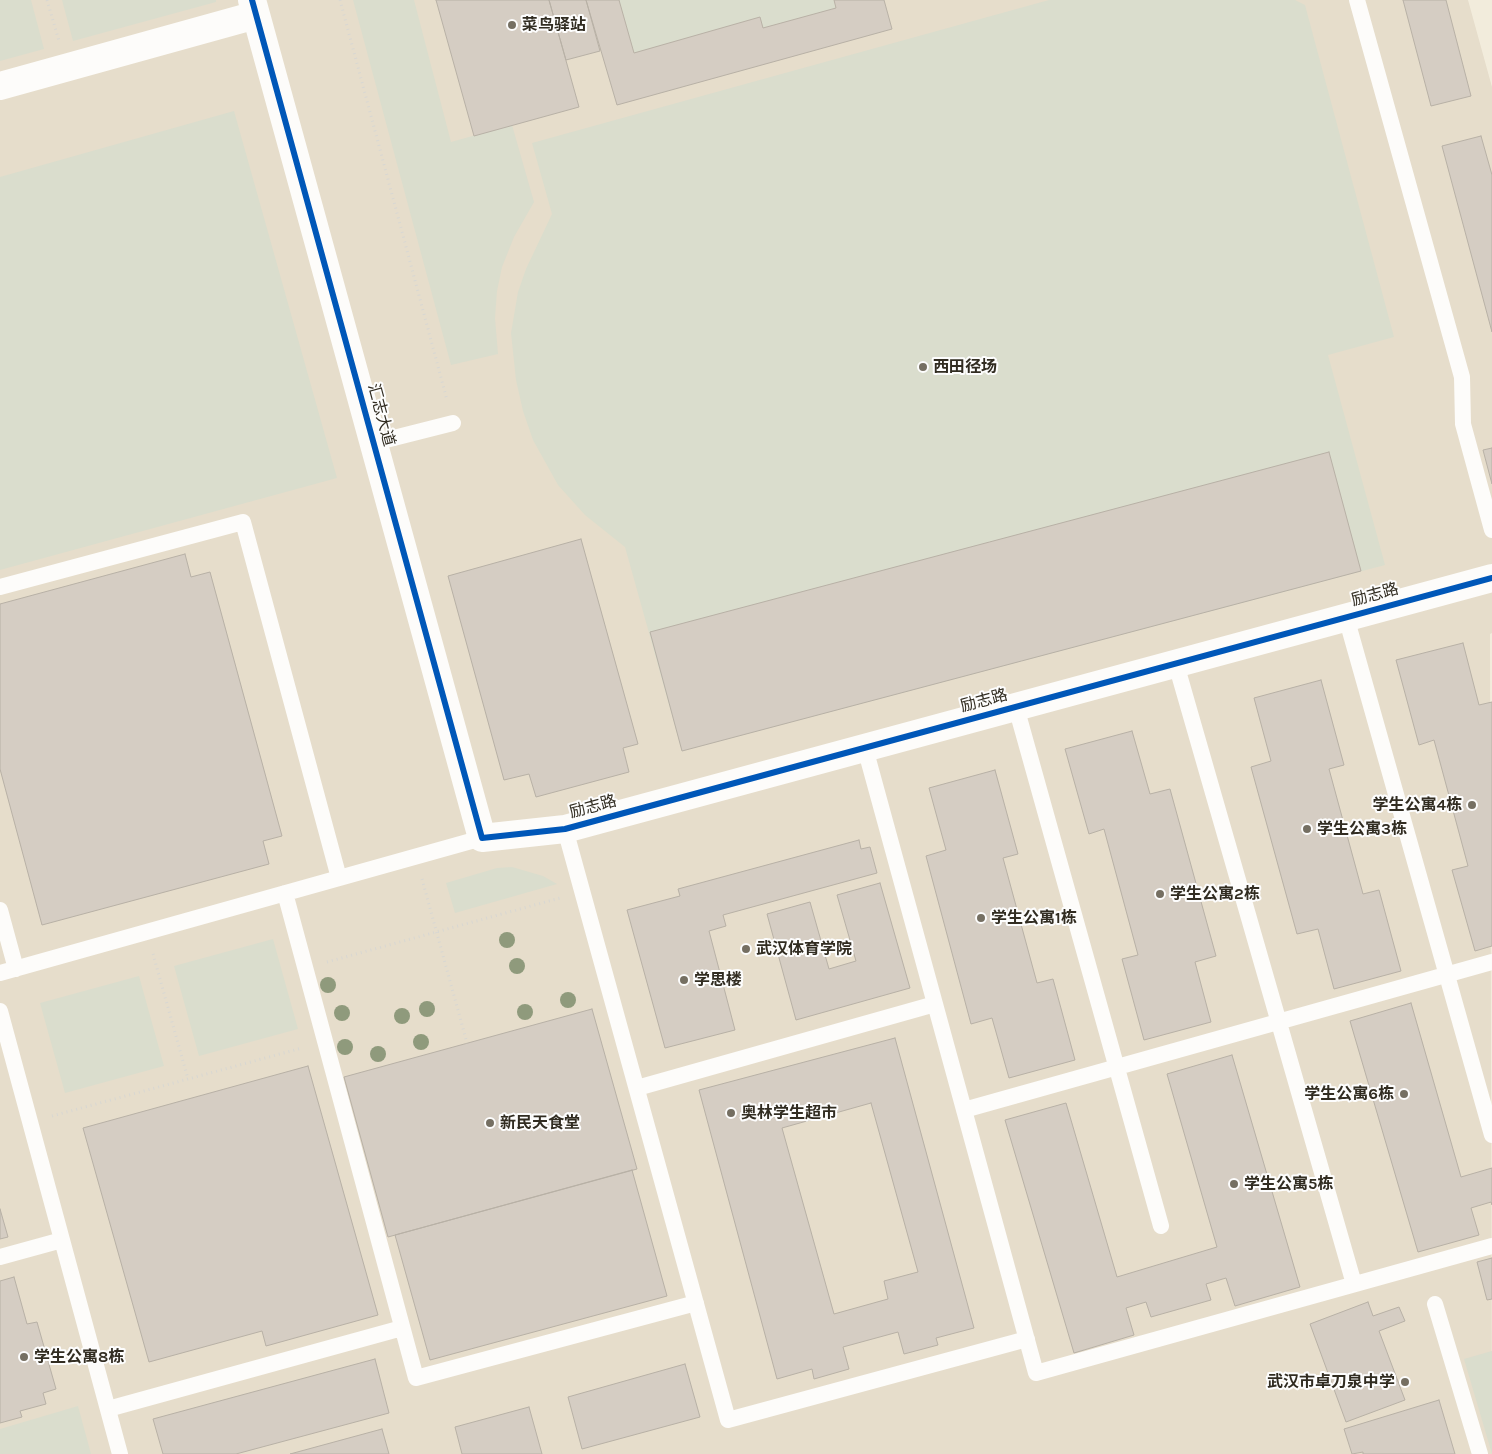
<!DOCTYPE html>
<html>
<head>
<meta charset="utf-8">
<style>
	body { margin:0 }
	canvas { display:block; background:#f2ecdc }
</style>
</head>
<body>
<canvas width="1492" height="1454"></canvas>
<script>
const context = document.querySelector('canvas').getContext('2d');
context.lineJoin = 'round';
function fill(path, color) { context.fillStyle = color; context.fill(path, 'evenodd'); }
const poly = rows => new Path2D(rows.map(r => 'M' + r).join(''));
function trace(path, color, width, dash) { context.strokeStyle = color; context.lineWidth = width; context.lineCap = dash ? 'butt' : 'round'; context.setLineDash(dash || []); context.stroke(path); }
function write(font, color, halo, rows, align = 'center') {
  context.font = font + ' Karla,"Noto Sans SC",sans-serif'; context.lineWidth = 4; context.setLineDash([]); context.textBaseline = 'middle'; context.strokeStyle = halo; context.fillStyle = color; for (const [text, x, y, turn = 0] of rows) {
    context.save(); context.translate(x, y); context.rotate((+turn || 0) * Math.PI / 180); context.textAlign = isNaN(turn) ? turn : align; if (halo) context.strokeText(text, 0, 0); context.fillText(text, 0, 0); context.restore();
  }
}
fill(poly([
	[0,0,1468,0,1492,87,1492,633,1490,634,1492,1454,0,1454]
]), '#e6ddcb');
fill(poly([
	[0,0,31,0,44,49,0,61],
	[62,0,216,0,216,2,73,41],
	[353,0,414,0,451,142,512,125,534,202,514,237,502,267,497,291,495,318,498,354,451,365],
	[619,0,834,0,836,8,763,28,760,17,634,53],
	[1049,0,1295,0,1305,5,1394,337,1328,355,1385,565,682,751,625,547,585,515,558,485,533,440,523,411,516,380,511,333,518,292,526,269,552,214,532,143],
	[234,111,337,478,0,570,0,177],
	[512,867,543,876,557,884,455,913,446,883,497,868],
	[273,939,298,1029,199,1056,174,966],
	[139,976,164,1066,65,1093,40,1003],
	[1492,1351,1492,1454,1464,1359],
	[78,1406,91,1454,0,1454,0,1429]
]), '#daddcd');
const building = poly([
	[436,0,549,0,579,107,474,136,436,0],
	[549,0,586,0,600,51,566,60,549,0],
	[586,0,619,0,634,53,760,17,763,28,836,8,834,0,884,0,892,29,617,105,586,0],
	[1403,0,1446,0,1471,96,1431,106,1403,0],
	[1481,136,1492,175,1492,332,1442,146,1481,136],
	[1492,448,1492,484,1483,450,1492,448],
	[1329,452,1361,571,682,751,650,632,1329,452],
	[581,539,638,744,623,748,629,772,536,797,529,774,504,780,448,576,581,539],
	[185,554,191,577,210,572,282,836,263,841,269,864,42,925,0,769,0,604,185,554],
	[1463,643,1479,705,1492,702,1492,946,1475,951,1452,870,1468,866,1434,740,1419,745,1396,660,1463,643],
	[1321,680,1344,765,1329,769,1363,894,1379,890,1401,971,1334,989,1318,929,1297,934,1251,767,1271,761,1254,698,1321,680],
	[1132,731,1150,794,1170,789,1216,956,1195,962,1211,1022,1144,1040,1122,959,1138,955,1104,829,1089,834,1065,749,1132,731],
	[995,770,1018,854,1003,858,1037,983,1053,979,1075,1060,1009,1078,992,1018,971,1024,926,856,946,850,929,788,995,770],
	[859,840,861,849,870,847,877,873,723,915,726,926,709,931,735,1030,665,1048,627,910,680,896,678,889,859,840],
	[880,883,910,988,796,1020,767,914,810,902,829,969,856,961,837,895,880,883],
	[1411,1003,1461,1177,1492,1168,1492,1205,1491,1202,1471,1208,1479,1235,1418,1252,1350,1021,1411,1003],
	[592,1009,637,1169,388,1237,344,1077,592,1009],
	[895,1038,974,1328,936,1338,938,1345,904,1354,898,1332,843,1347,849,1369,814,1379,812,1369,777,1379,699,1090,895,1038],
	[871,1103,918,1272,884,1281,888,1299,834,1314,782,1128,871,1103],
	[1232,1055,1300,1287,1235,1306,1226,1278,1206,1284,1211,1300,1151,1317,1146,1302,1126,1308,1134,1335,1074,1353,1005,1120,1066,1103,1117,1277,1217,1247,1167,1074,1232,1055],
	[308,1066,378,1315,266,1346,262,1331,149,1362,83,1128,308,1066],
	[632,1170,667,1296,430,1360,395,1235,632,1170],
	[0,1209,8,1237,0,1239,0,1209],
	[1492,1258,1492,1299,1487,1300,1477,1262,1492,1258],
	[14,1277,27,1324,37,1322,56,1389,43,1393,46,1404,20,1411,22,1417,0,1423,0,1281,14,1277],
	[1368,1302,1373,1316,1399,1307,1405,1321,1379,1331,1405,1400,1346,1422,1310,1324,1368,1302],
	[375,1359,389,1413,236,1454,163,1454,153,1419,375,1359],
	[685,1364,700,1417,582,1449,568,1397,685,1364],
	[1439,1400,1455,1454,1363,1454,1363,1452,1352,1454,1344,1429,1439,1400],
	[529,1407,542,1454,462,1454,455,1427,529,1407],
	[382,1429,389,1454,290,1454,382,1429]
]);
fill(building, '#d5cdc3');
trace(building, '#b8b1a6', 1);
trace(poly([
	[47,0,59,41],
	[340,0,447,400],
	[422,879,467,1043],
	[153,954,188,1079],
	[327,962,560,898],
	[52,1116,302,1048]
]), '#d8d7d2', 3, [1, 4]);
trace(poly([
	[1357,0,1462,377,1463,424,1492,530],
	[374,443,453,423],
	[0,587,243,522,339,878],
	[1346,617,1492,1135],
	[1176,664,1354,1284],
	[1016,707,1161,1226],
	[865,748,1036,1373,1492,1246],
	[565,829,728,1420,1027,1339],
	[285,893,416,1378,696,1303],
	[0,910,16,969],
	[0,973,482,838],
	[0,1011,120,1454],
	[637,1088,935,1004],
	[964,1110,1492,962],
	[0,1257,62,1240],
	[1435,1304,1480,1454],
	[108,1409,402,1328]
]), '#fdfcfa', 16);
trace(poly([
	[252,0,482,838,565,829,1492,578],
	[0,86,256,15]
]), '#fdfcfa', 28);
trace(poly([
	[252,0,482,838,565,829,1492,578]
]), '#0057b8', 6);
context.fillStyle = '#8f9a7c';
for (const [x, y] of [
	[507,940],
	[517,966],
	[328,985],
	[568,1000],
	[427,1009],
	[525,1012],
	[342,1013],
	[402,1016],
	[421,1042],
	[345,1047],
	[378,1054]
]) { context.beginPath(); context.arc(x, y, 8, 0, 2 * Math.PI); context.fill(); }
for (const [x, y, r, color] of [
	[512,25,5,"#756f62"],
	[923,367,5,"#756f62"],
	[1472,805,5,"#756f62"],
	[1307,829,5,"#756f62"],
	[1160,894,5,"#756f62"],
	[981,918,5,"#756f62"],
	[746,949,5,"#756f62"],
	[684,980,5,"#756f62"],
	[1404,1094,5,"#756f62"],
	[731,1113,5,"#756f62"],
	[490,1123,5,"#756f62"],
	[1234,1184,5,"#756f62"],
	[24,1357,5,"#756f62"],
	[1405,1382,5,"#756f62"]
]) { const dot = new Path2D(); dot.arc(x, y, r, 0, 2 * Math.PI); context.fillStyle = color; context.fill(dot); trace(dot, '#fdfdfd', 2); }
write('bold 16px', '#312c21', '#fdfdfd', [
	["菜鸟驿站",522,25],
	["西田径场",933,367],
	["学生公寓4栋",1462,805,"right"],
	["学生公寓3栋",1317,829],
	["学生公寓2栋",1170,894],
	["学生公寓1栋",991,918],
	["武汉体育学院",756,949],
	["学思楼",694,980],
	["学生公寓6栋",1394,1094,"right"],
	["奥林学生超市",741,1113],
	["新民天食堂",500,1123],
	["学生公寓5栋",1244,1184],
	["学生公寓8栋",34,1357],
	["武汉市卓刀泉中学",1395,1382,"right"]
], 'left');
write('16px', '#312c21', '#fdfdfd', [
	["汇志大道",381,415,75],
	["励志路",1375,595,-15],
	["励志路",984,701,-15],
	["励志路",593,807,-15]
]);
</script>
</body>
</html>
